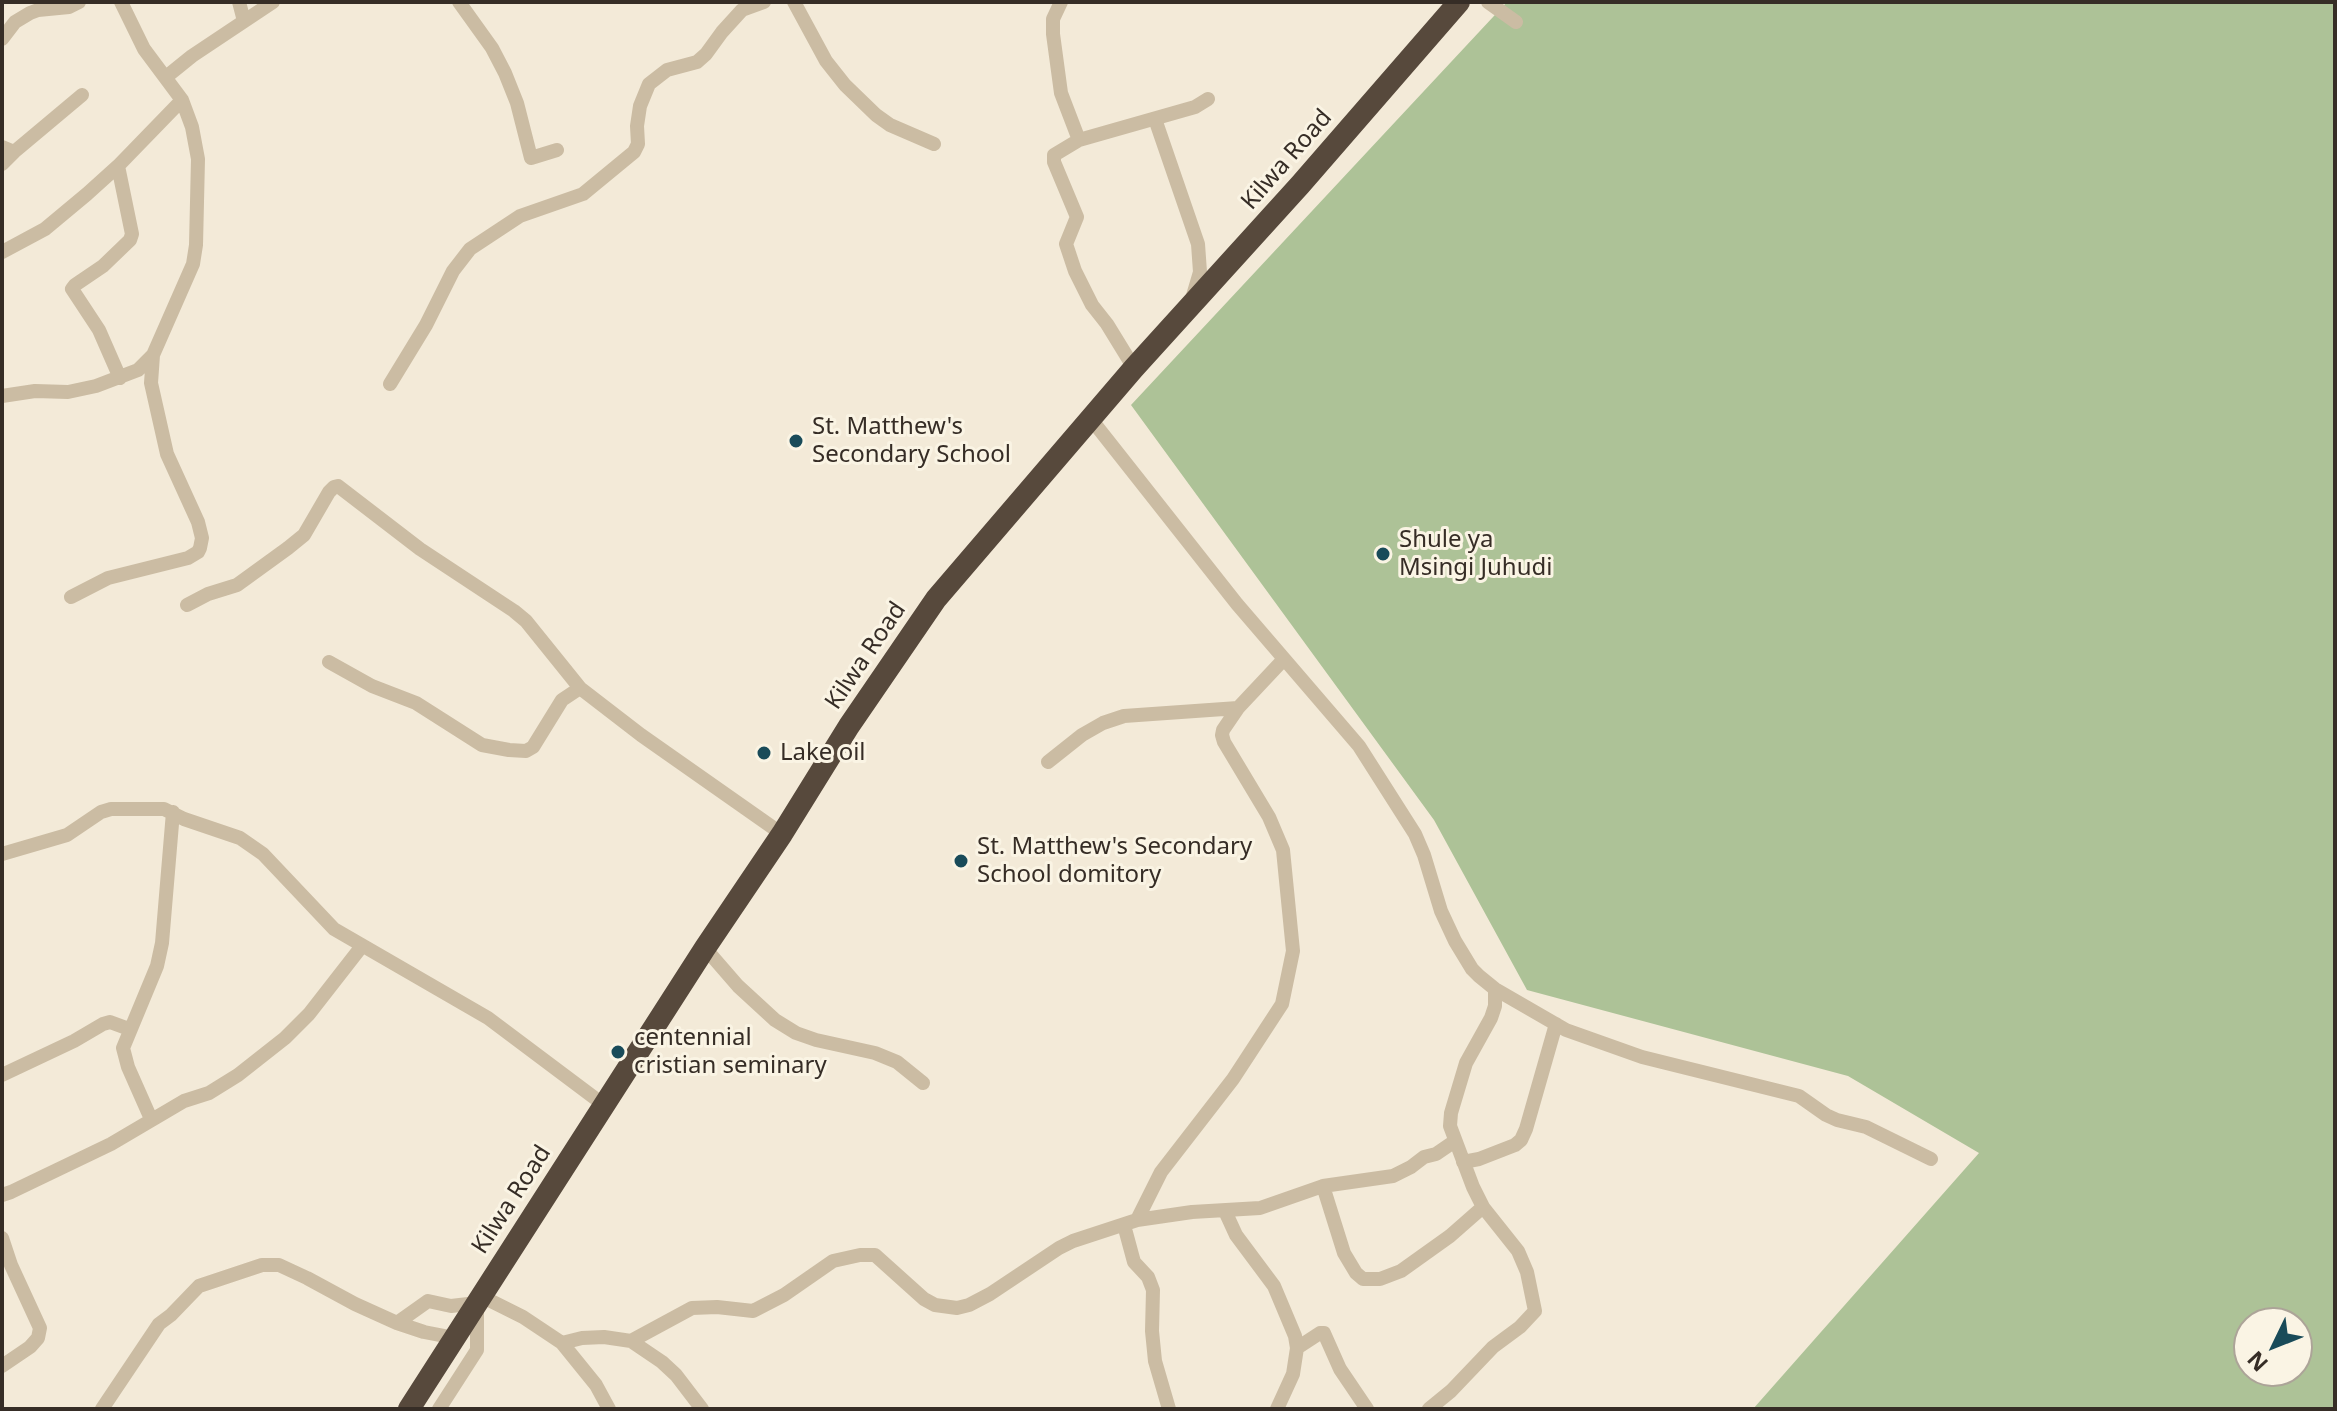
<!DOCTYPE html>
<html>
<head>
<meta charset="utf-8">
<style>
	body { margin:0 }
	#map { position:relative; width:2337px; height:1411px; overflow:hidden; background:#f3ead8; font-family:"Noto Sans",sans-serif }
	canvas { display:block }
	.frame { position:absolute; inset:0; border:4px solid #362d26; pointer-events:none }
	.north { position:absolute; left:2233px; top:1307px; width:80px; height:80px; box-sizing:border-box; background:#faf4e4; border:2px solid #aca498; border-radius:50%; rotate:227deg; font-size:22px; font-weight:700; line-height:32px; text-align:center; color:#362d26 }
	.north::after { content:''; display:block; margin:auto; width:28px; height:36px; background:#194b59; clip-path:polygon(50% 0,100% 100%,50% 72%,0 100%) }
</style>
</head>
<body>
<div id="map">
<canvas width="2337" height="1411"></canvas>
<div class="frame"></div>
<div class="north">N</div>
</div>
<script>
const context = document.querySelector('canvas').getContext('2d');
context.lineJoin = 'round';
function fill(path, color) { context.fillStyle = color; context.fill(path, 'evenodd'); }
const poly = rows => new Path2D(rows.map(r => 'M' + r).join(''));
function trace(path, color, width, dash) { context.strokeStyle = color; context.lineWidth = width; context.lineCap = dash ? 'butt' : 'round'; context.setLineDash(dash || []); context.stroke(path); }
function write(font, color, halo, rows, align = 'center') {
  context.font = font + ' "Noto Sans",sans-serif'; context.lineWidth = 6; context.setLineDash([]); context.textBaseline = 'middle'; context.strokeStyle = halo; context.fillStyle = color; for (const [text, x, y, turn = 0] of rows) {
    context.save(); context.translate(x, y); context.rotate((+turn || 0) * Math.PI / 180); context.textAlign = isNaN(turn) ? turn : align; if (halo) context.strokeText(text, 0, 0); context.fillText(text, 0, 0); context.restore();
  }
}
fill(poly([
	[1507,2,2335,2,2335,1409,1753,1409,1979,1153,1848,1076,1527,990,1434,820,1131,405],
	[2249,1323,2297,1323,2297,1371,2249,1371]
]), '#adc297');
trace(poly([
	[239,2,244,21],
	[459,2,492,48,505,73,517,103,531,158,557,150],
	[794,2,826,61,845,85,876,115,890,125,934,144],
	[1061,2,1053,19,1053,34,1061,93,1079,140],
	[1488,2,1516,22],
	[2,39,15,22,30,13,38,10,69,7,79,2],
	[166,77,192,56,273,2],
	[1155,119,1198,244,1200,272,1192,299],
	[2,147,14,152,82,95],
	[2,164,14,152],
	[118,166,132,234,130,240,103,266,75,285,72,289,99,330,120,378],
	[2,252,45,229,87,194,118,166,182,100],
	[1134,368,1107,324,1092,305,1075,271,1066,244,1077,217,1054,162,1054,155,1079,140,1195,107,1208,99],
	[390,384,426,325,453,271,470,249,520,216,583,194,634,152,638,144,637,126,640,106,649,84,667,70,697,62,706,54,722,32,742,10,764,2],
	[2,396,35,391,68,392,96,386,138,370,153,355,193,264,196,245,198,159,192,127,182,100,144,49,121,2],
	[1091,419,1237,604,1359,746,1415,834,1424,855,1441,911,1455,941,1472,969,1479,976,1495,989,1566,1030,1642,1057,1799,1096,1826,1115,1837,1120,1866,1127,1931,1159],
	[71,597,108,578,188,558,198,552,200,548,202,538,198,522,167,454,151,383,153,355],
	[187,605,208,594,237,585,288,548,304,535,329,492,334,487,338,486,420,549,514,611,526,621,580,688,641,735,782,834],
	[329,662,372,686,416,703,482,745,509,750,526,751,533,747,562,700,580,688],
	[1048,762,1082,735,1103,723,1124,716,1238,708],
	[2,854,67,835,101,812,111,809,164,809,184,819,240,838,263,854,334,929,488,1018,604,1105],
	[705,948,738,986,775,1020,796,1033,816,1040,875,1053,897,1062,923,1083],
	[2,1075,74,1041,103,1024,110,1022,129,1029],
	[151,1119,128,1067,123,1048,157,966,162,943,173,812],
	[1463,1162,1479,1159,1515,1145,1521,1140,1526,1129,1556,1024],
	[1323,1186,1344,1253,1356,1273,1363,1279,1380,1279,1401,1271,1450,1236,1483,1207],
	[2,1195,11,1192,111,1144,184,1101,209,1093,238,1075,285,1038,309,1014,362,946],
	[1225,1211,1236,1235,1274,1286,1295,1336,1297,1348,1293,1374,1277,1409],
	[1137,1220,1161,1172,1233,1079,1282,1004,1293,951,1283,850,1269,817,1224,742,1222,735,1223,730,1238,708,1284,659],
	[1124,1225,1134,1262,1148,1277,1153,1290,1152,1331,1155,1361,1169,1409],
	[2,1238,11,1265,40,1328,38,1338,30,1347,2,1366],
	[481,1296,523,1317,562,1343,596,1385,609,1409],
	[397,1323,428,1301,451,1306,477,1303,477,1350,439,1409],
	[631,1341,692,1308,717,1307,753,1311,784,1295,833,1261,860,1255,875,1255,924,1299,935,1305,957,1308,969,1305,990,1294,1059,1248,1073,1241,1137,1220,1192,1212,1260,1208,1323,1186,1393,1176,1411,1167,1424,1157,1436,1154,1455,1141],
	[562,1343,582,1338,604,1337,631,1341,662,1362,676,1375,702,1409],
	[1297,1348,1320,1333,1324,1333,1340,1369,1367,1409],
	[102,1409,159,1324,171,1315,199,1286,262,1265,279,1265,307,1278,355,1304,397,1323,424,1332,455,1338],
	[1429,1409,1451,1391,1493,1347,1520,1327,1535,1311,1527,1272,1518,1251,1483,1207,1473,1187,1450,1126,1451,1113,1466,1063,1491,1018,1495,1006,1495,989]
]), '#cbbca3', 14);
trace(poly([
	[409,1409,705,948,782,834,849,726,936,599,1134,368,1300,185,1459,2]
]), '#57493c', 22);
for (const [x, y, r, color] of [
	[796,441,8,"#194b59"],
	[1383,554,8,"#194b59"],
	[764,753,8,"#194b59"],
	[961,861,8,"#194b59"],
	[618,1052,8,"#194b59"]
]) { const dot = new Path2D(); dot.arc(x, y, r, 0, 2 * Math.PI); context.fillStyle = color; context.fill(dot); trace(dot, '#faf4e4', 3); }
write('24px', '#362d26', '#faf4e4', [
	["Kilwa Road",1287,160,-49],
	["Kilwa Road",866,656,-56],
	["Kilwa Road",512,1200,-57]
]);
write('24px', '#362d26', '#faf4e4', [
	["St. Matthew's",812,427],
	["Secondary School",812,455],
	["Shule ya",1399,540],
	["Msingi Juhudi",1399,568],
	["Lake oil",780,753],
	["St. Matthew's Secondary",977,847],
	["School domitory",977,875],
	["centennial",634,1038],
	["cristian seminary",634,1066]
], 'left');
</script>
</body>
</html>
